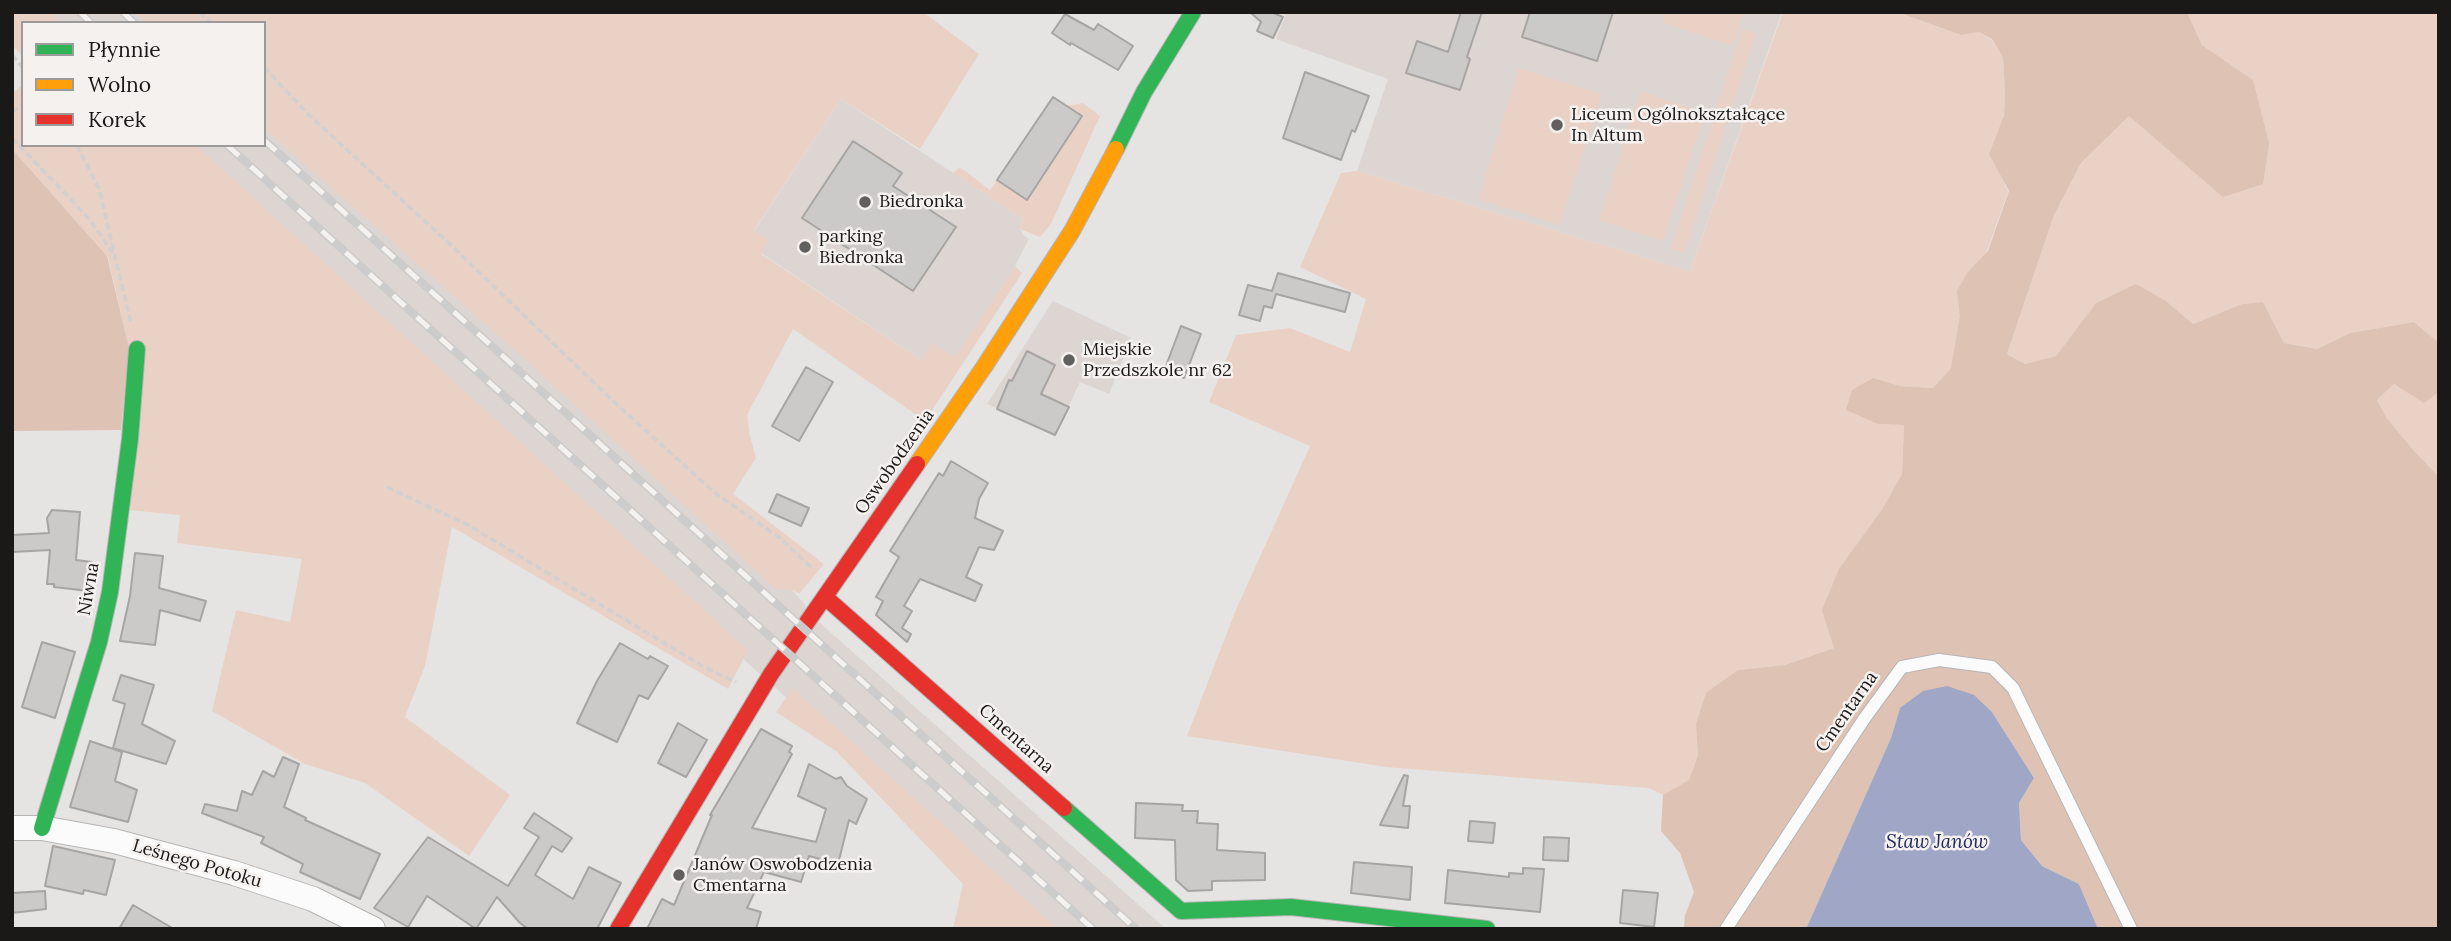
<!DOCTYPE html>
<html>
<head>
<meta charset="utf-8">
<style>
	body { margin:0 }
	#map { position:relative; width:2451px; height:941px; overflow:hidden; background:#e6e4e3; font-family:Lora,serif }
	canvas { display:block }
	.frame { position:absolute; inset:0; border:14px solid #1a1918; pointer-events:none }
	.legend { position:absolute; left:21px; top:21px; width:245px; height:126px; box-sizing:border-box; background:#f5f1ef; border:2px solid #9d9b99; margin:0; padding:9px 12px; list-style:none; font-size:21px; color:#1a1918 }
	.legend li { display:flex; align-items:center; gap:14px; height:35px }
	.legend b { width:35px; border:2px solid #9d9b99 }
</style>
</head>
<body>
<div id="map">
<canvas width="2451" height="941"></canvas>
<div class="frame"></div>
<ul class="legend">
<li><b style="height:9px;background:#30b455"></b>Płynnie</li>
<li><b style="height:9px;background:#ff9f0a"></b>Wolno</li>
<li><b style="height:9px;background:#e5322d"></b>Korek</li>
</ul>
</div>
<script>
const context = document.querySelector('canvas').getContext('2d');
context.lineJoin = 'round';
function fill(path, color) { context.fillStyle = color; context.fill(path, 'evenodd'); }
const poly = rows => new Path2D(rows.map(r => 'M' + r).join(''));
function trace(path, color, width, dash) { context.strokeStyle = color; context.lineWidth = width; context.lineCap = dash ? 'butt' : 'round'; context.setLineDash(dash || []); context.stroke(path); }
function write(font, color, halo, rows, align = 'center') {
  context.font = font + ' Lora,serif'; context.lineWidth = 5; context.setLineDash([]); context.textBaseline = 'middle'; context.strokeStyle = halo; context.fillStyle = color; for (const [text, x, y, turn = 0] of rows) {
    context.save(); context.translate(x, y); context.rotate((+turn || 0) * Math.PI / 180); context.textAlign = isNaN(turn) ? turn : align; if (halo) context.strokeText(text, 0, 0); context.fillText(text, 0, 0); context.restore();
  }
}
fill(poly([
	[35,12,162,12,174,23,47,23],
	[1287,12,1782,12,1690,271,1357,171,1388,79,1276,39],
	[841,99,1023,219,1020,229,1024,236,1029,239,1015,266,955,358,921,360,761,253,754,231],
	[264,103,782,578,820,623,1166,929,1037,929,922,820,466,409,180,145,264,145],
	[1053,301,1131,338,1109,394,1080,382,1055,435,987,404]
]), '#dcd5d2');
fill(poly([
	[12,12,50,12,61,23,23,23,23,57,12,45],
	[136,12,923,12,979,54,920,149,841,99,754,230,769,241,761,254,921,360,932,343,955,357,1015,266,1022,273,925,421,793,329,747,415,750,436,756,458,733,494,824,564,799,594,793,590,776,589,516,351,264,128,264,23,147,23],
	[1666,12,1744,12,1733,46,1663,23],
	[1783,12,1897,12,1961,35,1979,32,1991,39,2003,58,2005,92,2003,131,1990,154,1999,171,2008,192,1962,321,1951,368,1933,388,1900,386,1873,379,1878,424,1904,425,1902,474,1882,509,1857,544,1834,648,1785,665,1738,670,1696,724,1698,755,1689,780,1663,795,1649,788,1386,767,1187,736,1235,612,1310,446,1209,402,1236,335,1290,328,1350,352,1366,299,1300,267,1341,173,1357,171,1690,271],
	[2187,12,2439,12,2439,343,2414,322,2350,333,2317,349,2284,343,2263,302,2242,304,2193,324,2166,301,2096,303,2056,356,2025,364,2007,354,2054,215,2081,163,2129,116,2253,80,2202,45],
	[1742,29,1756,34,1684,253,1671,249],
	[1519,68,1602,94,1560,225,1478,199],
	[23,84,23,145,196,145,748,650,728,689,452,527,425,666,405,717,510,795,469,856,365,783,305,764,212,711,236,610,290,622,302,559,177,543,180,515,128,510,129,348,108,257,12,149,12,94],
	[1641,91,1705,113,1663,241,1599,220],
	[1083,103,1100,116,1051,224,1040,237,1020,229,1023,219,953,173,960,167,990,190,997,180,1027,200,1082,116,1066,106],
	[2394,384,2424,402,2439,392,2439,477,2414,451,2386,417,2377,400],
	[793,688,1058,929,953,929,963,884,836,751,776,712]
]), '#ead1c5');
fill(poly([
	[1897,12,2187,12,2202,45,2253,80,2269,143,2263,184,2223,197,2129,116,2081,163,2054,215,2007,354,2025,364,2056,356,2096,303,2136,284,2166,301,2193,324,2242,304,2263,302,2284,343,2317,349,2350,333,2414,322,2439,343,2439,392,2424,403,2394,384,2377,400,2386,417,2414,451,2439,477,2439,929,2098,929,2079,884,2042,866,2021,840,2019,803,2034,778,1992,712,1900,708,1891,738,1806,929,1684,929,1685,915,1694,892,1680,853,1661,831,1663,795,1689,780,1698,755,1696,724,1706,693,1738,670,1785,665,1834,648,1822,610,1839,569,1882,509,1902,474,1904,425,1878,424,1846,410,1852,390,1873,378,1900,386,1933,388,1951,368,1960,316,1957,291,1968,272,1988,251,2009,191,1989,154,2004,116,2005,92,2003,58,1992,39,1979,32,1961,35],
	[12,149,107,256,129,348,121,430,12,431]
]), '#dec2b4');
fill(poly([
	[1947,686,1974,695,1992,712,2034,778,2019,803,2021,840,2042,866,2079,884,2098,929,1806,929,1891,738,1900,708,1923,691]
]), '#a0a7c6');
const building = poly([
	[1250,12,1271,12,1283,17,1273,38,1257,31,1261,22,1250,12],
	[1461,12,1482,12,1467,57,1470,59,1460,90,1406,73,1417,41,1448,52,1461,12],
	[1530,12,1613,12,1597,61,1522,37,1530,12],
	[1065,14,1094,30,1098,24,1133,46,1118,70,1071,43,1070,45,1052,33,1065,14],
	[1305,72,1369,96,1355,132,1352,130,1341,160,1283,138,1305,72],
	[1053,97,1082,116,1027,200,997,180,1053,97],
	[853,141,902,173,893,186,956,227,913,291,802,218,853,141],
	[1278,273,1350,293,1345,312,1276,294,1272,308,1264,306,1260,321,1239,315,1248,285,1272,291,1278,273],
	[1181,326,1201,334,1184,378,1164,371,1181,326],
	[1027,351,1055,365,1041,394,1069,407,1055,435,997,409,1009,380,1012,381,1027,351],
	[806,367,833,382,799,441,772,426,806,367],
	[951,461,988,483,979,499,975,518,1003,531,994,550,979,547,966,577,982,585,975,601,920,579,904,606,912,611,902,628,911,634,907,642,876,615,883,601,876,597,899,557,890,551,939,473,943,476,951,461],
	[777,494,809,508,801,526,769,512,777,494],
	[52,510,80,512,76,560,92,562,89,591,54,587,54,584,47,584,50,550,12,552,12,535,49,533,47,518,52,510],
	[135,553,163,556,159,588,206,601,200,621,160,610,155,645,120,641,130,596,135,553],
	[42,642,75,652,55,718,22,707,42,642],
	[620,643,648,659,650,656,668,666,648,699,639,695,617,742,577,723,597,681,620,643],
	[121,675,154,685,142,724,175,741,166,764,113,748,125,704,113,700,121,675],
	[678,723,707,740,686,777,658,763,678,723],
	[761,729,792,746,789,752,792,754,752,828,816,842,826,809,798,796,809,764,836,779,841,777,847,786,867,799,856,824,849,820,838,864,809,856,801,882,764,872,747,908,761,912,756,929,647,929,662,899,674,905,712,815,710,815,761,729],
	[90,741,122,752,115,781,137,790,128,822,70,807,90,741],
	[283,757,299,764,284,807,306,818,305,820,380,854,360,899,300,872,303,864,261,843,264,837,202,813,205,804,237,811,242,791,252,795,263,771,274,777,283,757],
	[1404,775,1408,776,1403,806,1410,806,1408,828,1380,825,1404,775],
	[1136,803,1183,805,1182,811,1198,811,1197,823,1218,824,1217,850,1265,853,1265,880,1212,881,1212,890,1188,891,1176,880,1175,840,1135,838,1136,803],
	[534,813,572,838,562,852,552,846,535,875,573,899,589,867,621,883,597,929,528,929,520,923,497,897,476,929,427,896,408,927,374,908,428,837,508,886,539,837,524,828,534,813],
	[1470,821,1495,823,1493,843,1468,841,1470,821],
	[1544,837,1569,838,1568,861,1543,860,1544,837],
	[53,846,115,860,106,895,84,890,83,894,45,886,53,846],
	[1354,862,1412,867,1410,900,1351,893,1354,862],
	[1523,868,1544,869,1540,912,1445,903,1448,870,1509,877,1509,873,1523,874,1523,868],
	[1623,890,1658,893,1654,927,1620,923,1623,890],
	[45,891,46,909,12,913,12,893,45,891],
	[133,905,174,929,119,929,133,905]
]);
fill(building, '#cbcac9');
trace(building, '#a7a5a4', 2);
const lane = poly([
	[1726,929,1864,719,1902,667,1939,660,1992,667,2013,688,2131,929]
]);
const street = poly([
	[12,828,42,828,114,841,234,873,313,899,373,929]
]);
const fast = poly([
	[1116,149,1144,92,1193,12],
	[1064,808,1181,911,1291,907,1487,929],
	[42,828,99,642,110,592,130,439,137,349]
]);
const slow = poly([
	[917,464,984,367,1072,231,1116,149]
]);
const jam = poly([
	[825,597,1064,808],
	[618,929,771,674,917,464]
]);
trace(lane, '#b7b5b5', 14);
trace(street, '#b7b5b5', 26);
trace(fast, '#b7b5b5', 18);
trace(slow, '#b7b5b5', 18);
trace(jam, '#b7b5b5', 18);
trace(poly([
	[199,12,212,23],
	[12,55,23,68],
	[264,67,308,114,451,245,612,400,715,493,780,538,812,568],
	[12,112,23,104],
	[12,138,87,216,113,253],
	[77,145,99,189,131,323],
	[387,487,468,525,704,667,736,682]
]), '#d2d0d0', 3.5, [7, 3.5]);
trace(lane, '#fbfbfb', 12);
trace(street, '#fbfbfb', 24);
trace(fast, '#30b455', 16);
trace(slow, '#ff9f0a', 16);
trace(jam, '#e5322d', 16);
const rail = poly([
	[80,12,91,23],
	[123,12,134,23],
	[264,140,1136,929],
	[227,145,1093,929]
]);
trace(rail, '#ccc', 8);
trace(rail, '#f5f1ef', 5, [16]);
for (const [x, y, r, color] of [
	[1557,125,7,"#61605f"],
	[865,202,7,"#61605f"],
	[805,247,7,"#61605f"],
	[1069,360,7,"#61605f"],
	[679,875,7,"#61605f"]
]) { const dot = new Path2D(); dot.arc(x, y, r, 0, 2 * Math.PI); context.fillStyle = color; context.fill(dot); trace(dot, '#f5f1ef', 2.5); }
write('18px', '#1a1918', '#f5f1ef', [
	["Liceum Ogólnokształcące",1571,115],
	["In Altum",1571,136],
	["Biedronka",879,202],
	["parking",819,237],
	["Biedronka",819,258],
	["Miejskie",1083,350],
	["Przedszkole nr 62",1083,371],
	["Janów Oswobodzenia",693,865],
	["Cmentarna",693,886]
], 'left');
write('18px', '#1a1918', '#f5f1ef', [
	["Oswobodzenia",895,462,-55],
	["Niwna",89,589,-80],
	["Cmentarna",1847,712,-55],
	["Cmentarna",1016,739,42],
	["Leśnego Potoku",197,864,16]
]);
write('italic 19px', '#232961', '#f5f1ef', [
	["Staw Janów",1937,843]
]);
</script>
</body>
</html>
